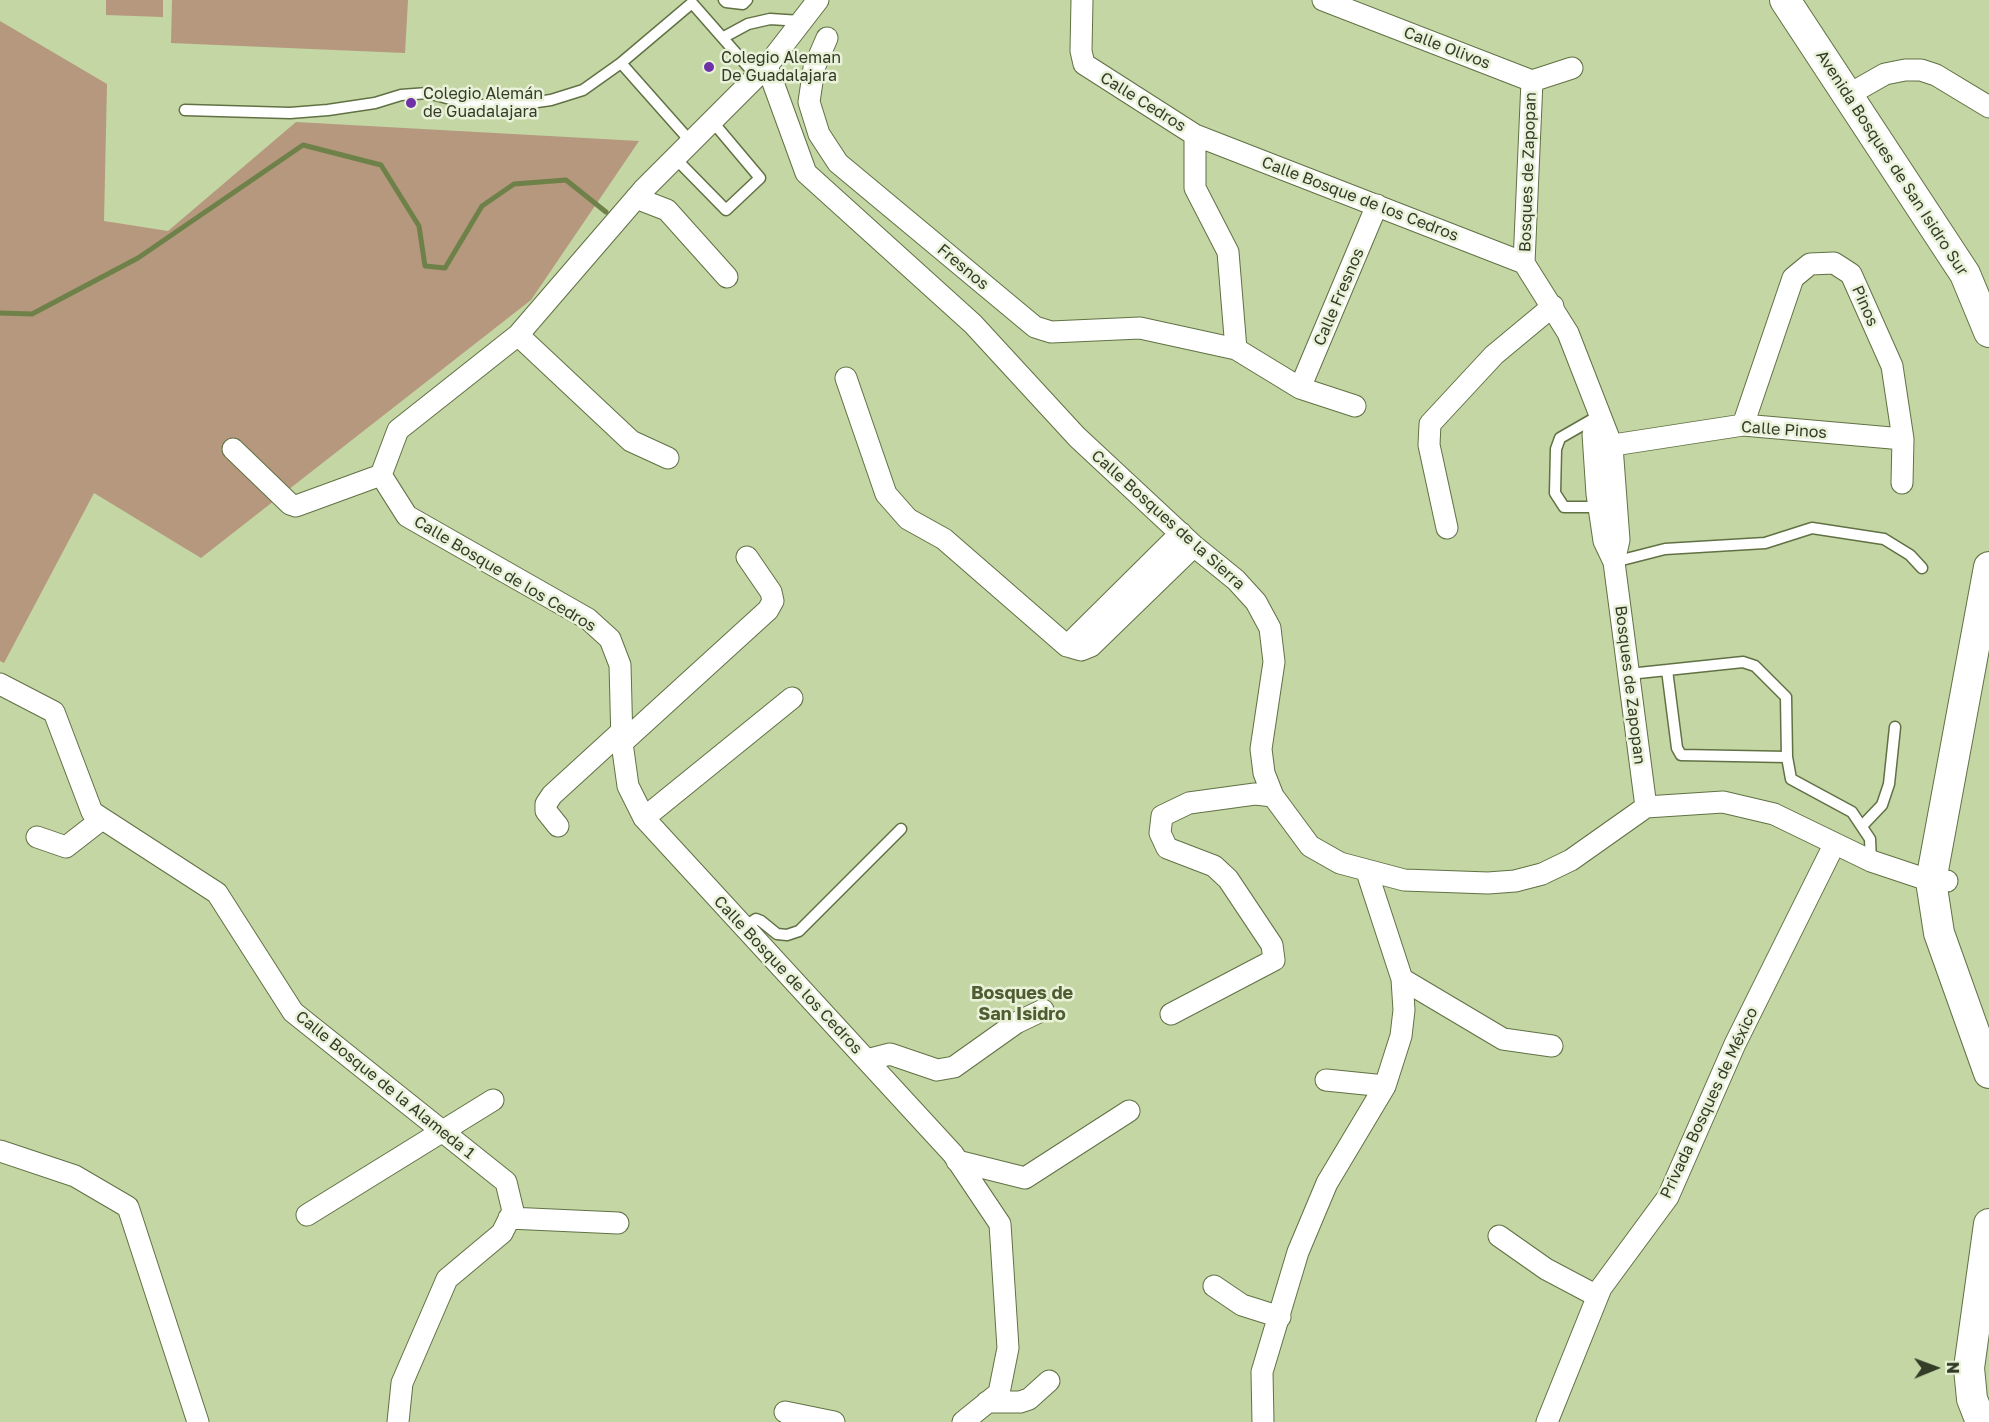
<!DOCTYPE html>
<html>
<head>
<meta charset="utf-8">
<style>
	body { margin:0 }
	#map { position:relative; width:1989px; height:1422px; overflow:hidden; background:#c3d6a4; font-family:"Golos Text",sans-serif }
	canvas { display:block }
	.north { position:absolute; left:1905px; top:1338px; width:60px; height:60px; -webkit-text-stroke:4px #e9f2d9; paint-order:stroke; rotate:89deg; font-size:16px; font-weight:700; line-height:24px; text-align:center; color:#343b27 }
	.north::after { content:''; display:block; margin:auto; width:21px; height:27px; background:#343b27; clip-path:polygon(50% 0,100% 100%,50% 72%,0 100%) }
</style>
</head>
<body>
<div id="map">
<canvas width="1989" height="1422"></canvas>
<div class="north">N</div>
</div>
<script>
const context = document.querySelector('canvas').getContext('2d');
context.lineJoin = 'round';
function fill(path, color) { context.fillStyle = color; context.fill(path, 'evenodd'); }
const poly = rows => new Path2D(rows.map(r => 'M' + r).join(''));
function trace(path, color, width, dash) { context.strokeStyle = color; context.lineWidth = width; context.lineCap = dash ? 'butt' : 'round'; context.setLineDash(dash || []); context.stroke(path); }
function write(font, color, halo, rows, align = 'center') {
  context.font = font + ' "Golos Text",sans-serif'; context.lineWidth = 5; context.setLineDash([]); context.textBaseline = 'middle'; context.strokeStyle = halo; context.fillStyle = color; for (const [text, x, y, turn = 0] of rows) {
    context.save(); context.translate(x, y); context.rotate((+turn || 0) * Math.PI / 180); context.textAlign = isNaN(turn) ? turn : align; if (halo) context.strokeText(text, 0, 0); context.fillText(text, 0, 0); context.restore();
  }
}
fill(poly([
	[106,0,163,0,163,17,106,15],
	[172,0,408,0,405,53,171,43],
	[0,21,107,84,104,221,168,231,296,122,639,141,531,300,201,558,94,493,4,663,0,661]
]), '#b5987d');
trace(poly([
	[0,313,32,314,138,258,303,145,381,165,419,226,425,266,445,268,482,206,514,184,566,180,606,212]
]), '#6e8149', 5);
const service = poly([
	[724,0,726,2,743,4,747,0],
	[724,37,748,24,770,19,801,21],
	[185,110,290,113,328,110,375,103,401,95,428,93,473,105,516,105,551,100,583,90,621,63],
	[691,142,621,63,692,3,757,77],
	[675,158,726,210,760,178,712,121],
	[1598,507,1564,507,1555,493,1556,449,1560,438,1593,419,1602,417],
	[1614,562,1665,549,1765,543,1812,528,1884,539,1910,555,1922,568],
	[1667,670,1677,748,1681,755,1787,757],
	[1629,674,1743,662,1755,666,1786,697,1787,757,1791,779,1852,812,1870,839,1871,861],
	[1862,826,1882,805,1889,784,1895,727],
	[744,927,756,919,761,921,777,934,787,935,799,931,901,829]
]);
const minor = poly([
	[818,0,767,66,643,190,518,335,398,430,381,475,407,516,588,619,610,639,620,665,622,743,628,786,644,818,953,1154,1000,1224,1008,1348,999,1393,963,1422],
	[1082,0,1081,51,1084,64,1195,135,1524,263],
	[1323,0,1532,81,1572,68],
	[827,38,814,68,809,102,819,134,838,163,1035,327,1051,332,1140,328,1236,349,1300,388,1355,406],
	[767,66,806,173,973,324,1077,437,1194,546,1236,580,1256,602,1270,628,1274,662,1261,749,1264,773,1273,796,1310,846,1340,863,1404,880,1488,883,1515,881,1542,874,1571,860,1646,807,1723,802,1774,814,1871,861,1931,881,1947,881],
	[1532,81,1524,263,1568,333,1612,446,1619,540,1614,562,1646,807],
	[1848,95,1885,74,1905,70,1921,70,1936,75,1989,107],
	[1195,135,1195,188,1228,252,1236,349],
	[636,198,667,210,727,277],
	[518,335,631,441,668,458],
	[846,378,886,494,908,519,944,539,1067,646,1081,650,1091,646,1194,546],
	[1300,388,1377,205],
	[1743,425,1793,278,1810,264,1834,263,1851,274,1892,366,1903,439,1902,483],
	[1593,434,1597,494,1604,541,1614,562],
	[1594,448,1743,425,1903,439],
	[233,449,290,504,296,506,381,475],
	[1447,528,1429,445,1430,424,1494,355,1553,306],
	[1067,646,1181,533],
	[0,684,54,712,92,812,217,893,293,1012,506,1182,513,1211,502,1233,447,1279,402,1383,398,1422],
	[622,743,768,610,773,601,771,592,747,557],
	[644,818,792,698],
	[558,826,546,811,546,804,552,795,622,731],
	[37,837,66,847,102,819],
	[1402,979,1503,1039,1552,1046],
	[1171,1014,1274,960,1272,945,1228,879,1214,866,1167,848,1160,833,1162,816,1189,803,1255,794,1273,796],
	[867,1060,890,1054,937,1070,954,1067,1016,1023,1043,1010],
	[1326,1080,1385,1086],
	[0,1151,75,1176,128,1207,198,1422],
	[957,1161,1025,1178,1129,1111],
	[307,1215,493,1100],
	[509,1218,618,1223],
	[1499,1236,1546,1269,1597,1296],
	[1214,1286,1242,1305,1280,1317],
	[987,1402,1020,1402,1029,1399,1049,1381],
	[785,1412,834,1422],
	[1263,1422,1262,1372,1298,1252,1327,1183,1385,1086,1401,1036,1404,1010,1402,979,1367,872],
	[1547,1422,1601,1288,1668,1197,1735,1044,1834,845]
]);
const secondary = poly([
	[1785,0,1965,274,1989,332],
	[1989,567,1931,881,1939,933,1989,1073],
	[1981,1422,1972,1399,1969,1368,1989,1224]
]);
trace(service, '#617144', 13);
trace(minor, '#617144', 23);
trace(secondary, '#617144', 32);
trace(service, '#fff', 10);
trace(minor, '#fff', 21);
trace(secondary, '#fff', 30);
for (const [x, y, r, color] of [
	[709,67,6,"#6f31a7"],
	[411,103,6,"#6f31a7"]
]) { const dot = new Path2D(); dot.arc(x, y, r, 0, 2 * Math.PI); context.fillStyle = color; context.fill(dot); trace(dot, '#e9f2d9', 2); }
write('16px', '#343b27', '#e9f2d9', [
	["Calle Olivos",1447,48,21],
	["Calle Cedros",1143,102,32],
	["Avenida Bosques de San Isidro Sur",1892,163,57],
	["Bosques de Zapopan",1528,172,-88],
	["Calle Bosque de los Cedros",1360,199,21],
	["Fresnos",963,267,40],
	["Calle Fresnos",1339,297,-67],
	["Pinos",1865,306,66],
	["Calle Pinos",1784,430,4],
	["Calle Bosques de la Sierra",1168,520,42],
	["Calle Bosque de los Cedros",505,574,31],
	["Bosques de Zapopan",1630,685,83],
	["Calle Bosque de los Cedros",788,975,47],
	["Calle Bosque de la Alameda 1",385,1085,39],
	["Privada Bosques de México",1709,1103,-65]
]);
write('16px', '#343b27', '#e9f2d9', [
	["Colegio Aleman",721,58],
	["De Guadalajara",721,76],
	["Colegio Alemán",423,94],
	["de Guadalajara",423,112]
], 'left');
write('bold 18px', '#4f5e32', '#e9f2d9', [
	["Bosques de",1022,993],
	["San Isidro",1022,1014]
]);
</script>
</body>
</html>
